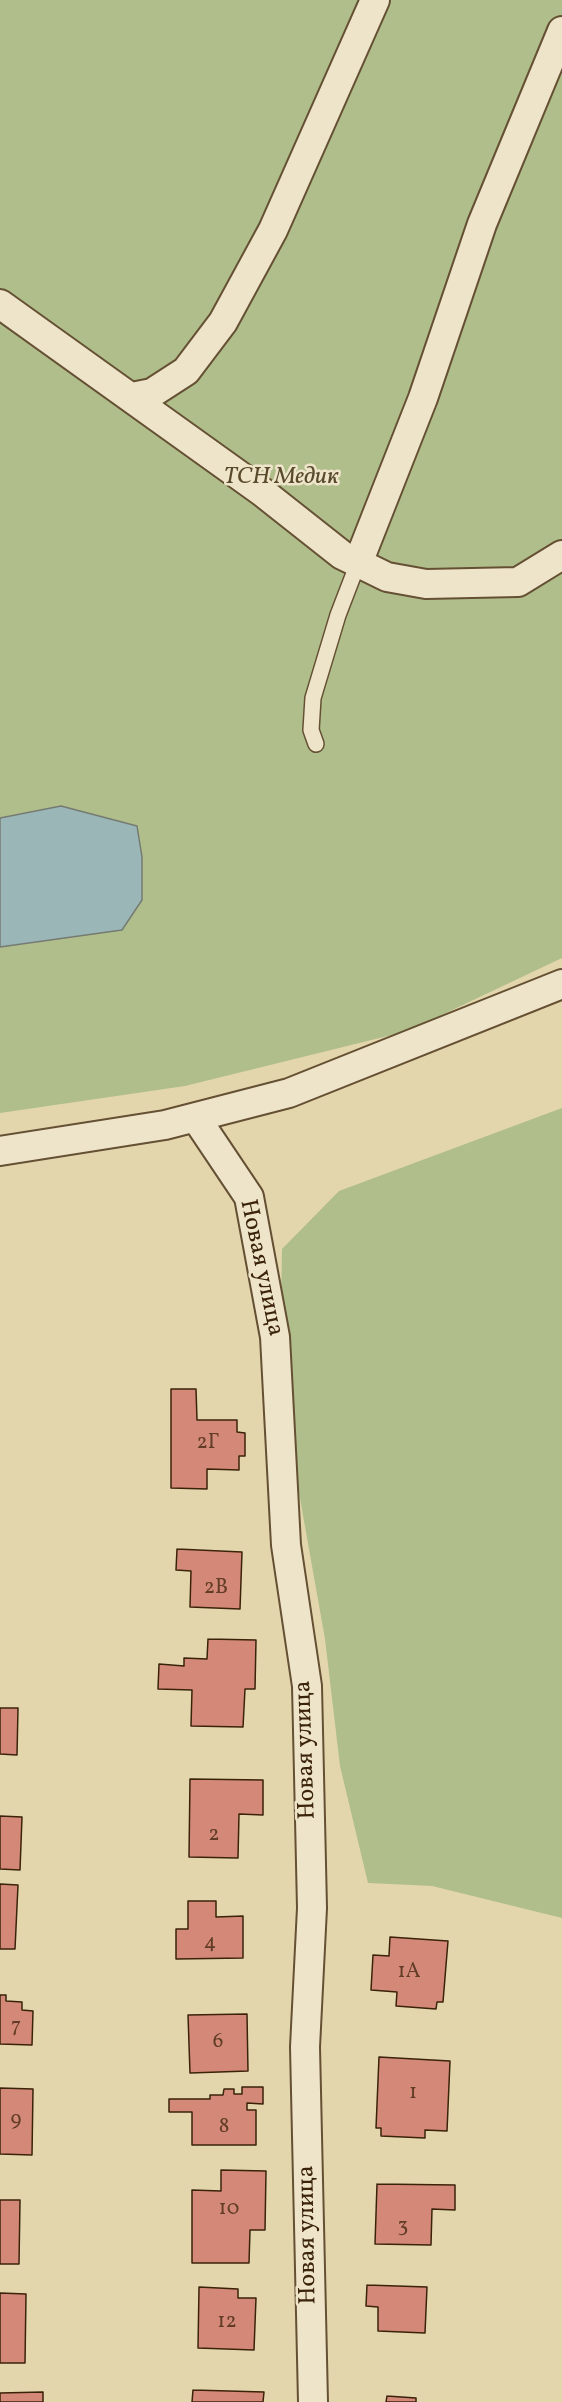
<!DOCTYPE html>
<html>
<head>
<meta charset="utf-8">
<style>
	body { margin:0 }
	canvas { display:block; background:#e3d6ad }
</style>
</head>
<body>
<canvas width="562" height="2402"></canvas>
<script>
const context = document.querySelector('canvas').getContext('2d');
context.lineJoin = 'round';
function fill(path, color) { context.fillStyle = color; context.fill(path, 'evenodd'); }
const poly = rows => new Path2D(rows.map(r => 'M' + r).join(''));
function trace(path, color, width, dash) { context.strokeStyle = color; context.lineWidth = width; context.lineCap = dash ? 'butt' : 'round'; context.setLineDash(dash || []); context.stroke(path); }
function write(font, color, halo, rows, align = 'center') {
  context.font = font + ' Vollkorn,serif'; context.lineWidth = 5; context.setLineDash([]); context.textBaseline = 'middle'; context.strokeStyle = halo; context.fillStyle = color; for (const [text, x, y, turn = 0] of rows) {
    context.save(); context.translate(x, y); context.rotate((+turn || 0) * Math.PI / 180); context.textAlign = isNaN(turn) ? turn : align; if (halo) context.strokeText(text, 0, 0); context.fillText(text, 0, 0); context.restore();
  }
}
fill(poly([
	[0,0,562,0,562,958,408,1031,185,1086,0,1113],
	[562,1108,562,1918,432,1886,368,1883,340,1766,325,1639,293,1459,281,1308,282,1249,339,1191]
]), '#b0be8c');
const water = poly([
	[61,806,137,826,142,857,142,900,122,930,0,947,0,818,61,806]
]);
fill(water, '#9bb6b7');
trace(water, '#757b72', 1.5);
const building = poly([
	[171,1389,196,1389,197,1420,237,1420,237,1432,245,1433,245,1456,239,1456,239,1470,207,1469,207,1489,171,1488,171,1389],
	[177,1549,242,1552,240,1609,190,1607,191,1571,176,1570,177,1549],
	[208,1639,256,1640,255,1689,245,1689,243,1727,191,1726,192,1690,158,1689,159,1664,184,1666,184,1658,207,1659,208,1639],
	[0,1708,18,1708,17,1755,0,1754,0,1708],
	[190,1779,263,1780,263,1815,239,1814,238,1858,189,1857,190,1779],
	[0,1816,22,1817,20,1870,0,1869,0,1816],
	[0,1884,18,1885,15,1949,0,1949,0,1884],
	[188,1901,216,1901,216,1917,243,1916,243,1958,176,1959,176,1929,188,1929,188,1901],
	[390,1937,448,1941,443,2002,437,2002,436,2009,396,2006,397,1992,371,1990,373,1955,389,1956,390,1937],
	[0,1995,6,1995,6,2001,22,2002,22,2010,33,2011,32,2045,0,2044,0,1995],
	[247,2014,248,2071,190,2073,188,2015,247,2014],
	[379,2057,450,2061,447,2131,425,2130,425,2138,381,2136,381,2128,376,2128,379,2057],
	[242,2087,263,2087,263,2104,247,2103,247,2110,256,2110,256,2145,192,2145,192,2112,169,2112,169,2099,210,2099,210,2095,223,2095,224,2089,234,2089,234,2094,242,2094,242,2087],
	[0,2088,33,2089,32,2155,0,2154,0,2088],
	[221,2170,266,2171,265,2230,250,2230,249,2263,192,2263,192,2190,221,2191,221,2170],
	[377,2184,455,2185,455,2210,432,2209,431,2245,375,2244,377,2184],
	[0,2200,20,2200,19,2264,0,2264,0,2200],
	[367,2285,427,2287,425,2333,378,2331,378,2307,366,2306,367,2285],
	[199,2287,238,2289,238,2298,256,2298,254,2350,198,2348,199,2287],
	[0,2293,26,2294,25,2363,0,2363,0,2293],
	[193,2390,264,2392,263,2402,192,2402,193,2390],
	[43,2392,43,2402,0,2402,0,2393,43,2392],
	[387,2396,416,2398,416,2402,386,2402,387,2396]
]);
fill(building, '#d48978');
trace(building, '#3b230a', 1.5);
const service = poly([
	[316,744,311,730,313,698,338,615,358,563]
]);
const minor = poly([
	[0,304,261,491,342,555,387,577,426,584,518,582,562,555],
	[132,397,152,393,186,371,223,322,273,230,375,0],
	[358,563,423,398,482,224,562,31],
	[196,1118,249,1197,275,1337,286,1545,307,1686,312,1908,305,2047,313,2402],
	[0,1151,165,1125,289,1093,562,984]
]);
trace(service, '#655033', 18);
trace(minor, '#655033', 32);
trace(service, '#ede4ca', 15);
trace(minor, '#ede4ca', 28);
write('21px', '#613c26', null, [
	["2Г",208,1444],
	["2В",216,1589],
	["2",214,1836],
	["4",210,1944],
	["1А",409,1973],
	["7",16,2028],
	["6",218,2043],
	["1",413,2094],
	["9",16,2121],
	["8",224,2128],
	["10",229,2210],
	["3",403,2227],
	["12",227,2323]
]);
write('italic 24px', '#584a2a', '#ede4ca', [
	["ТСН Медик",281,479]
]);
write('24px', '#3b230a', '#ede4ca', [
	["Новая улица",260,1268,78],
	["Новая улица",307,1750,-92],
	["Новая улица",309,2235,-91]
]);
</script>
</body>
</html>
